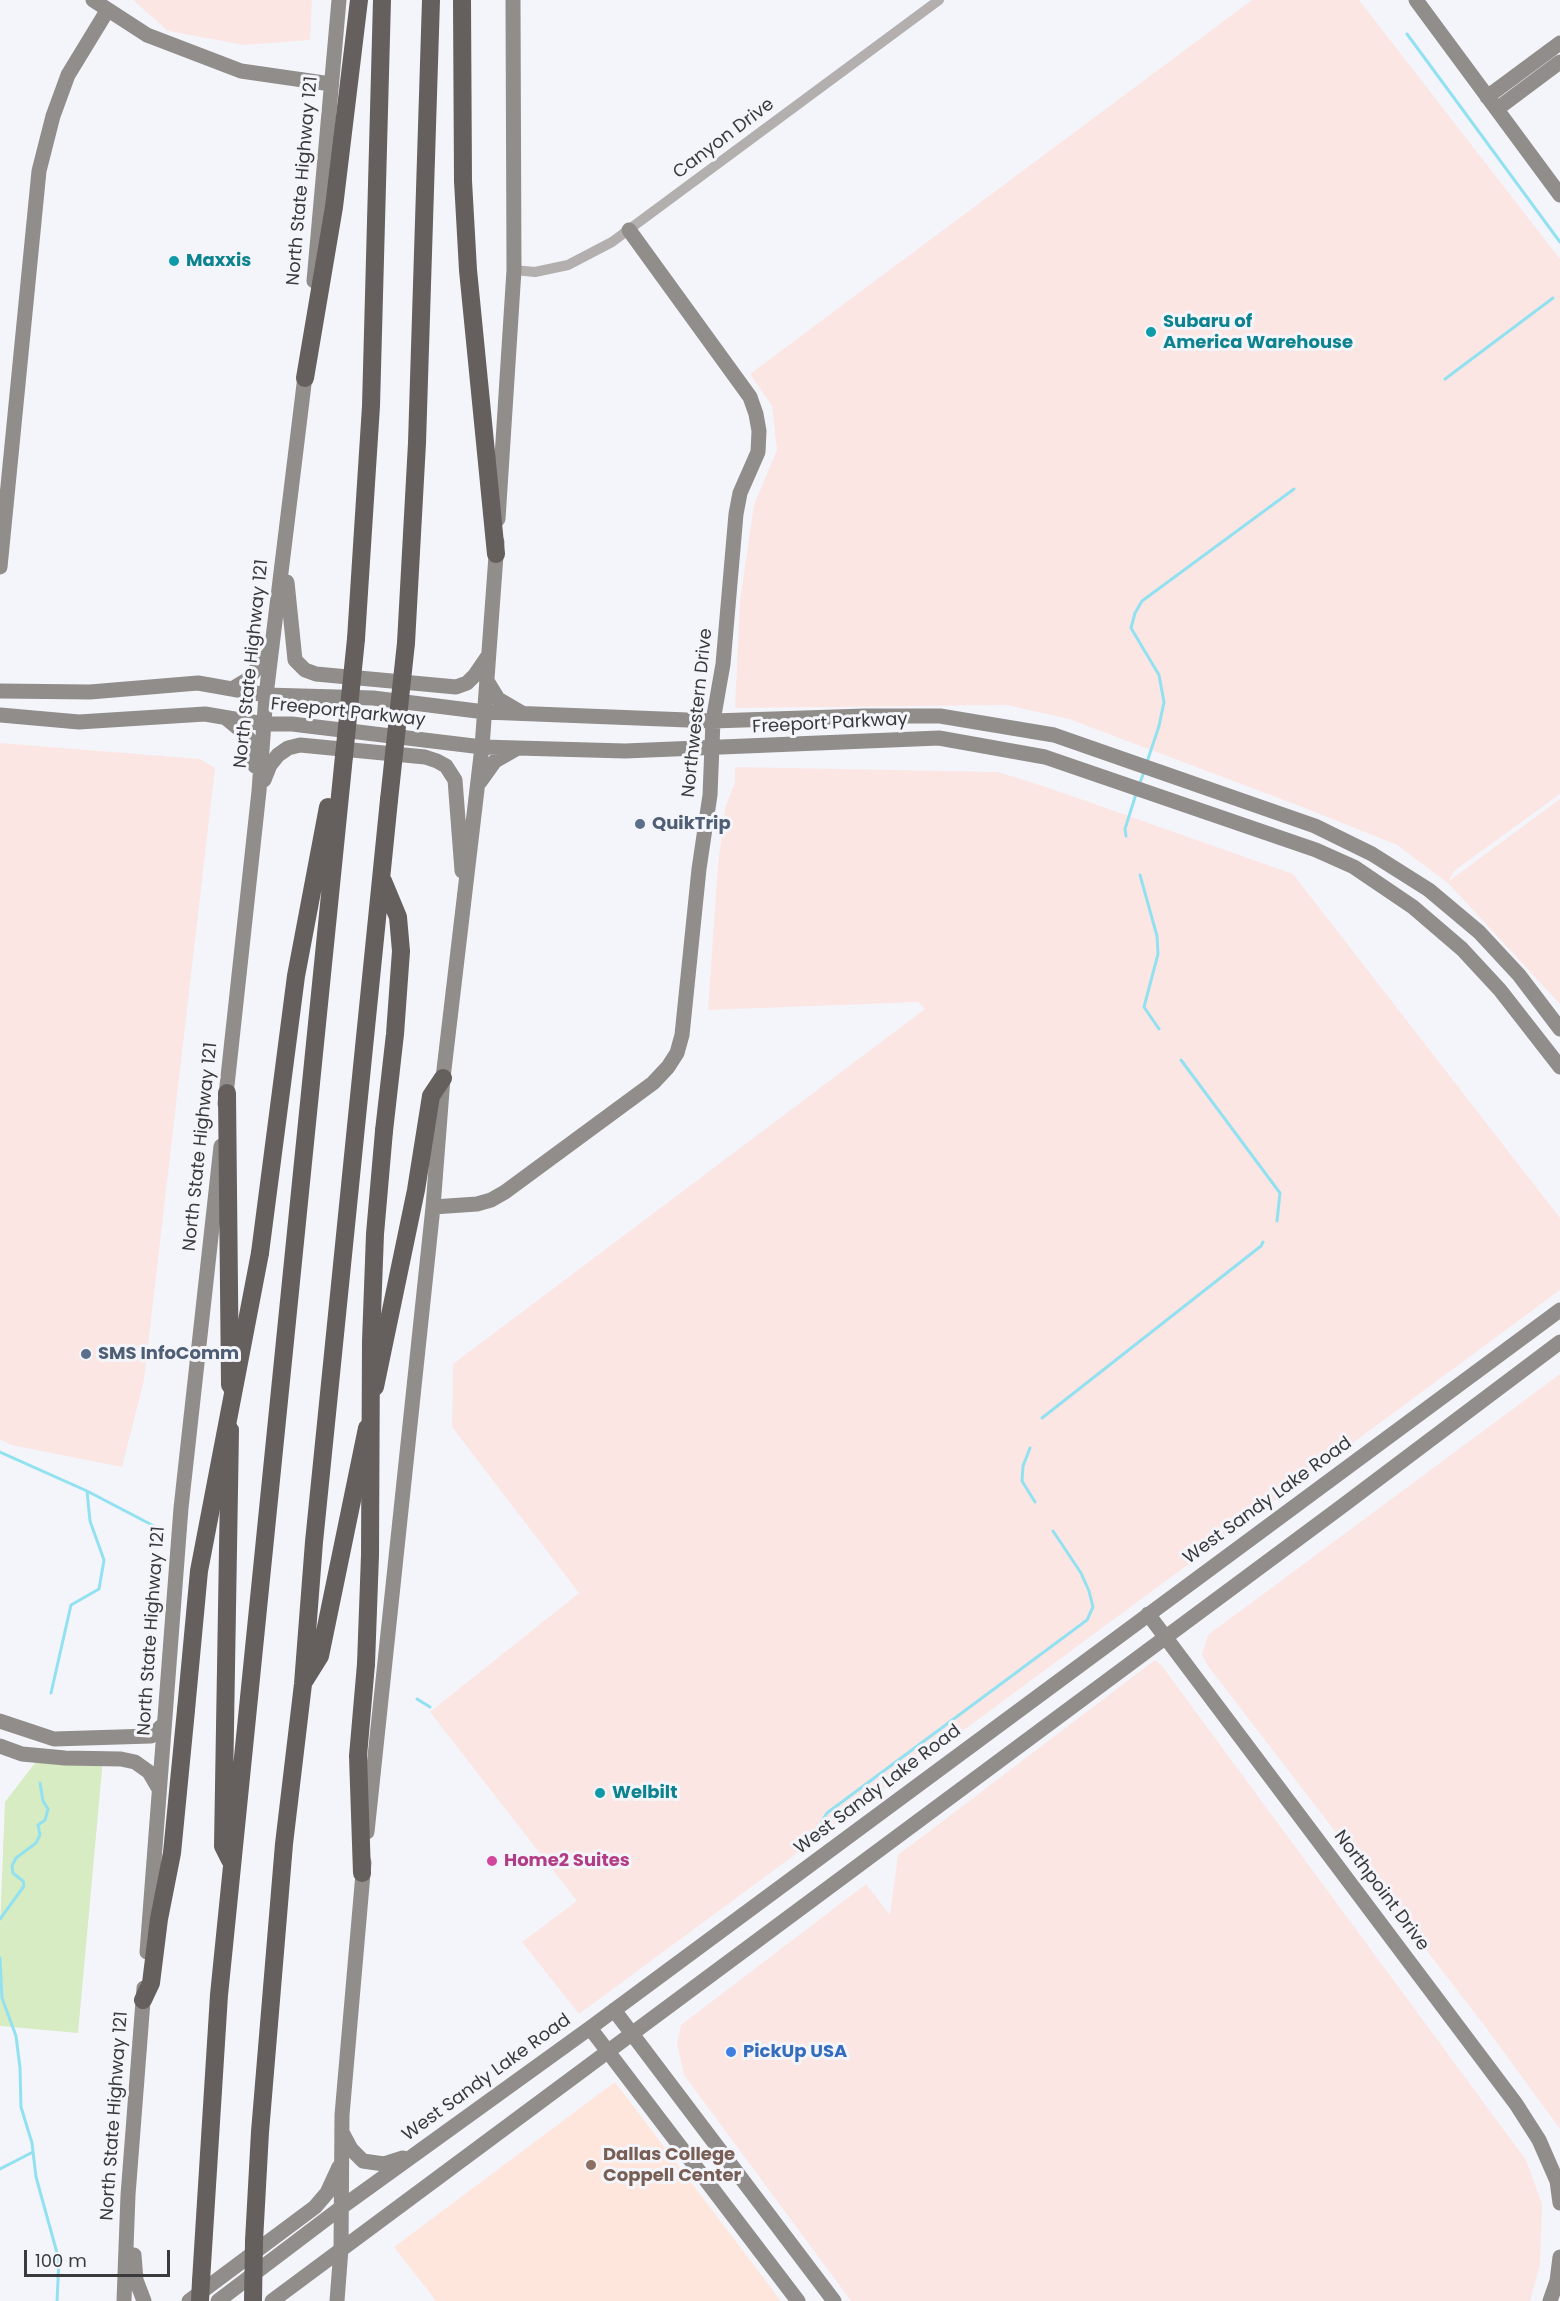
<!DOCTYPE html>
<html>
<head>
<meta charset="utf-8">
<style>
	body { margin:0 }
	#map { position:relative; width:1560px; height:2301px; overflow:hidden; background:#f4f5fb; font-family:Poppins,sans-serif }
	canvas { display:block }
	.scale { position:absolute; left:24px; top:2250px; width:146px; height:27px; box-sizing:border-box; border:3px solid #3a3a3c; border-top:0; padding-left:8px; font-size:18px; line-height:21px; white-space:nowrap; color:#3a3a3c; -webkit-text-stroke:4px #f4f5fb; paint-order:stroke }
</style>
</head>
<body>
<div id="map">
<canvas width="1560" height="2301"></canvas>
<div class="scale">100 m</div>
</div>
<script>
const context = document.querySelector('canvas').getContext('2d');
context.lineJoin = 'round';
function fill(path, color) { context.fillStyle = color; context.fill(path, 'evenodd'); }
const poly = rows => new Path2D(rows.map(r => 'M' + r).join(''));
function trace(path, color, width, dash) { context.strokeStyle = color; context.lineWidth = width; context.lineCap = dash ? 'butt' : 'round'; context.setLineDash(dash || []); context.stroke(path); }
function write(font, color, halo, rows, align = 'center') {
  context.font = font + ' Poppins,sans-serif'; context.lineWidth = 6; context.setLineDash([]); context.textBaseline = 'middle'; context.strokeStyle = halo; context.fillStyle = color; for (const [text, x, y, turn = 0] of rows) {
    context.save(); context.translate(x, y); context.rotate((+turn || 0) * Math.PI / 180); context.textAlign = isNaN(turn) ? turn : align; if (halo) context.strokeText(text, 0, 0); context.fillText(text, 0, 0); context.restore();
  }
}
fill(poly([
	[133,0,312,0,310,40,244,45,168,31],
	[1252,0,1359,0,1560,259,1560,794,1454,871,1449,881,1560,799,1560,1004,1448,883,1397,845,1305,808,1069,719,1007,705,735,708,740,601,754,505,777,450,772,406,750,374],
	[0,743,200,759,215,768,144,1380,122,1467,11,1445,0,1439],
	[735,767,998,772,1049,788,1293,874,1560,1218,1560,1290,579,2014,522,1942,577,1901,430,1712,579,1593,452,1427,453,1364,925,1009,918,1002,708,1010,718,864,725,808,735,782],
	[1560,1374,1560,2129,1487,2029,1208,1666,1202,1655,1208,1635],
	[1155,1660,1162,1666,1526,2160,1542,2204,1540,2265,1530,2301,851,2301,684,2075,677,2043,681,2025,866,1884,890,1915,898,1855]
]), '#fbe6e4');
fill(poly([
	[615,2082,781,2301,436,2301,394,2247]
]), '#fee6dc');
fill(poly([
	[103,1759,78,2033,0,2026,0,1927,5,1802,35,1763]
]), '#d7ecc2');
trace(poly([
	[1407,34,1560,242],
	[1445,379,1553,298],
	[1147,762,1159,726,1164,702,1159,675,1131,628,1135,613,1142,601,1294,489],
	[1139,785,1144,772],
	[1126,836,1125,829,1136,794],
	[1140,875,1157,936,1158,954,1144,1007,1159,1029],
	[1181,1060,1280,1193,1277,1221],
	[1042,1418,1261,1246,1263,1242],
	[1030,1448,1023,1466,1022,1481,1035,1502],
	[0,1452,87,1491,90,1521,104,1560,99,1589,71,1605,51,1693],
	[87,1491,154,1526],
	[417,1699,430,1707],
	[823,1832,822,1821,827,1813,1087,1620,1093,1607,1089,1591,1081,1573,1053,1531],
	[0,1919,24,1886,23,1881,13,1873,12,1866,16,1858,36,1843,40,1835,38,1825,45,1820,48,1809,43,1801,40,1783],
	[0,1958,2,1998,16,2036,20,2068,21,2107,32,2143,36,2177,59,2260,57,2301],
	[0,2169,33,2152]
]), '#92e1f1', 3);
trace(poly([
	[514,270,535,272,568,265,612,242,939,0]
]), '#b2afae', 10);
trace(poly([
	[93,0,147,35,241,71,331,84],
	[1416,0,1560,195],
	[1487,97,1560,43],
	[1497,109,1560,62],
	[314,281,339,0],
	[498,519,514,270,513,0],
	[0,567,39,171,53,116,68,75,107,11],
	[287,582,295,660,305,670,316,674,456,687,467,683,475,675,488,656],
	[487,681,498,699,522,713],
	[232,689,247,680,271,651],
	[0,691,90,692,198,683,266,695,373,698,485,712,713,721,864,716,940,716,1054,735,1315,826,1372,854,1429,890,1479,932,1519,975,1560,1029],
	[0,715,79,722,205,714,264,724,292,724,482,747,625,751,939,738,1045,757,1316,850,1354,867,1413,907,1462,949,1500,990,1560,1067],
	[227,719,244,733,252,743,255,766],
	[264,780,270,765,278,755,288,748,300,745,425,757,437,761,446,766,455,780,462,871],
	[480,782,495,761,516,749],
	[225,1104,259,791,266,695,306,368],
	[433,1207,477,1204,491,1200,505,1192,653,1083,668,1067,677,1053,682,1035,699,869,710,795,713,721,723,664,736,514,740,493,758,452,759,431,756,414,750,397,629,230],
	[1148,1614,1516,2104,1539,2140,1557,2181,1560,2203],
	[0,1721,54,1739,151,1736,164,1724],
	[0,1746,22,1754,65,1758,121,1759,135,1762,149,1772,159,1789],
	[367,1832,433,1207,443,1078,482,747,497,542],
	[147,1952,181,1508,221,1146],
	[614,2010,834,2301],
	[590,2028,798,2301],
	[343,2134,351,2149,363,2161,384,2164,403,2158],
	[134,2255,136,2280,144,2301],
	[124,2301,128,2195,144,1988],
	[189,2301,315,2207,327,2193,339,2167],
	[218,2301,342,2207,590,2028,1560,1310],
	[272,2301,1341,1507,1560,1342],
	[337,2301,341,2249,342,2115,364,1862],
	[1550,2301,1557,2281,1560,2257]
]), '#918d8b', 15);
trace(poly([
	[462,0,463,181,468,270,496,554],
	[305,378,334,207,359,0],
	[356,639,371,406,382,0],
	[406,643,417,443,431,0],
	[383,881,398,917,401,951,395,1034,384,1131],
	[227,1093,230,1385],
	[260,1253,296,976,328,807],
	[375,1387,416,1190,431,1096,443,1078],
	[305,1680,320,1656,367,1428],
	[230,1860,223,1846,230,1430],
	[362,1873,358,1756,366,1664],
	[143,2000,151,1983,159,1919,172,1853,186,1710],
	[254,2241,260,2132,284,1844,303,1684,314,1542,389,800],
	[201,2281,219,1995,344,756]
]), '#655f5d', 18);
trace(poly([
	[344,756,356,639],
	[389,800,406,643],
	[366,1664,370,1555,371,1341,375,1234,384,1131],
	[186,1710,199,1571,260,1253],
	[200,2301,201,2281],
	[253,2301,254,2241]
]), '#655f5d', 18);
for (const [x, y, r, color] of [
	[174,261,6,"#0f9aa8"],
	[1151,332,6,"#0f9aa8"],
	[640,824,6,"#5c6f8a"],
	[86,1354,6,"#5c6f8a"],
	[600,1793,6,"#0f9aa8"],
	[492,1861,6,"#d1479c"],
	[731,2052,6,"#3f7fe0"],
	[591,2165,6,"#8d6e63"]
]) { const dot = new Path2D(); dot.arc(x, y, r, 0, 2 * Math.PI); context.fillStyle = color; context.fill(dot); trace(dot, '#f4f5fb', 2); }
write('18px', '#3a3a3c', '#f4f5fb', [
	["Canyon Drive",724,139,-37],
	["North State Highway 121",303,181,-85],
	["North State Highway 121",252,664,-84],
	["Freeport Parkway",348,713,6],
	["Northwestern Drive",698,713,-84],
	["Freeport Parkway",830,724,-3],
	["North State Highway 121",201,1147,-84],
	["West Sandy Lake Road",1268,1501,-36],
	["North State Highway 121",152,1631,-86],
	["West Sandy Lake Road",878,1790,-37],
	["Northpoint Drive",1381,1891,53],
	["West Sandy Lake Road",487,2078,-36],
	["North State Highway 121",115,2116,-86]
]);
write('bold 18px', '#0d838f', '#f4f5fb', [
	["Maxxis",186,261],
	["Subaru of",1163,322],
	["America Warehouse",1163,343],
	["Welbilt",612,1793]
], 'left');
write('bold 18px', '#4e5e75', '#f4f5fb', [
	["QuikTrip",652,824],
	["SMS InfoComm",98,1354]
], 'left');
write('bold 18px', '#b23c85', '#f4f5fb', [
	["Home2 Suites",504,1861]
], 'left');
write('bold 18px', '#366cbe', '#f4f5fb', [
	["PickUp USA",743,2052]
], 'left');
write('bold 18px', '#785e54', '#f4f5fb', [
	["Dallas College",603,2155],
	["Coppell Center",603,2176]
], 'left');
</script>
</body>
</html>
